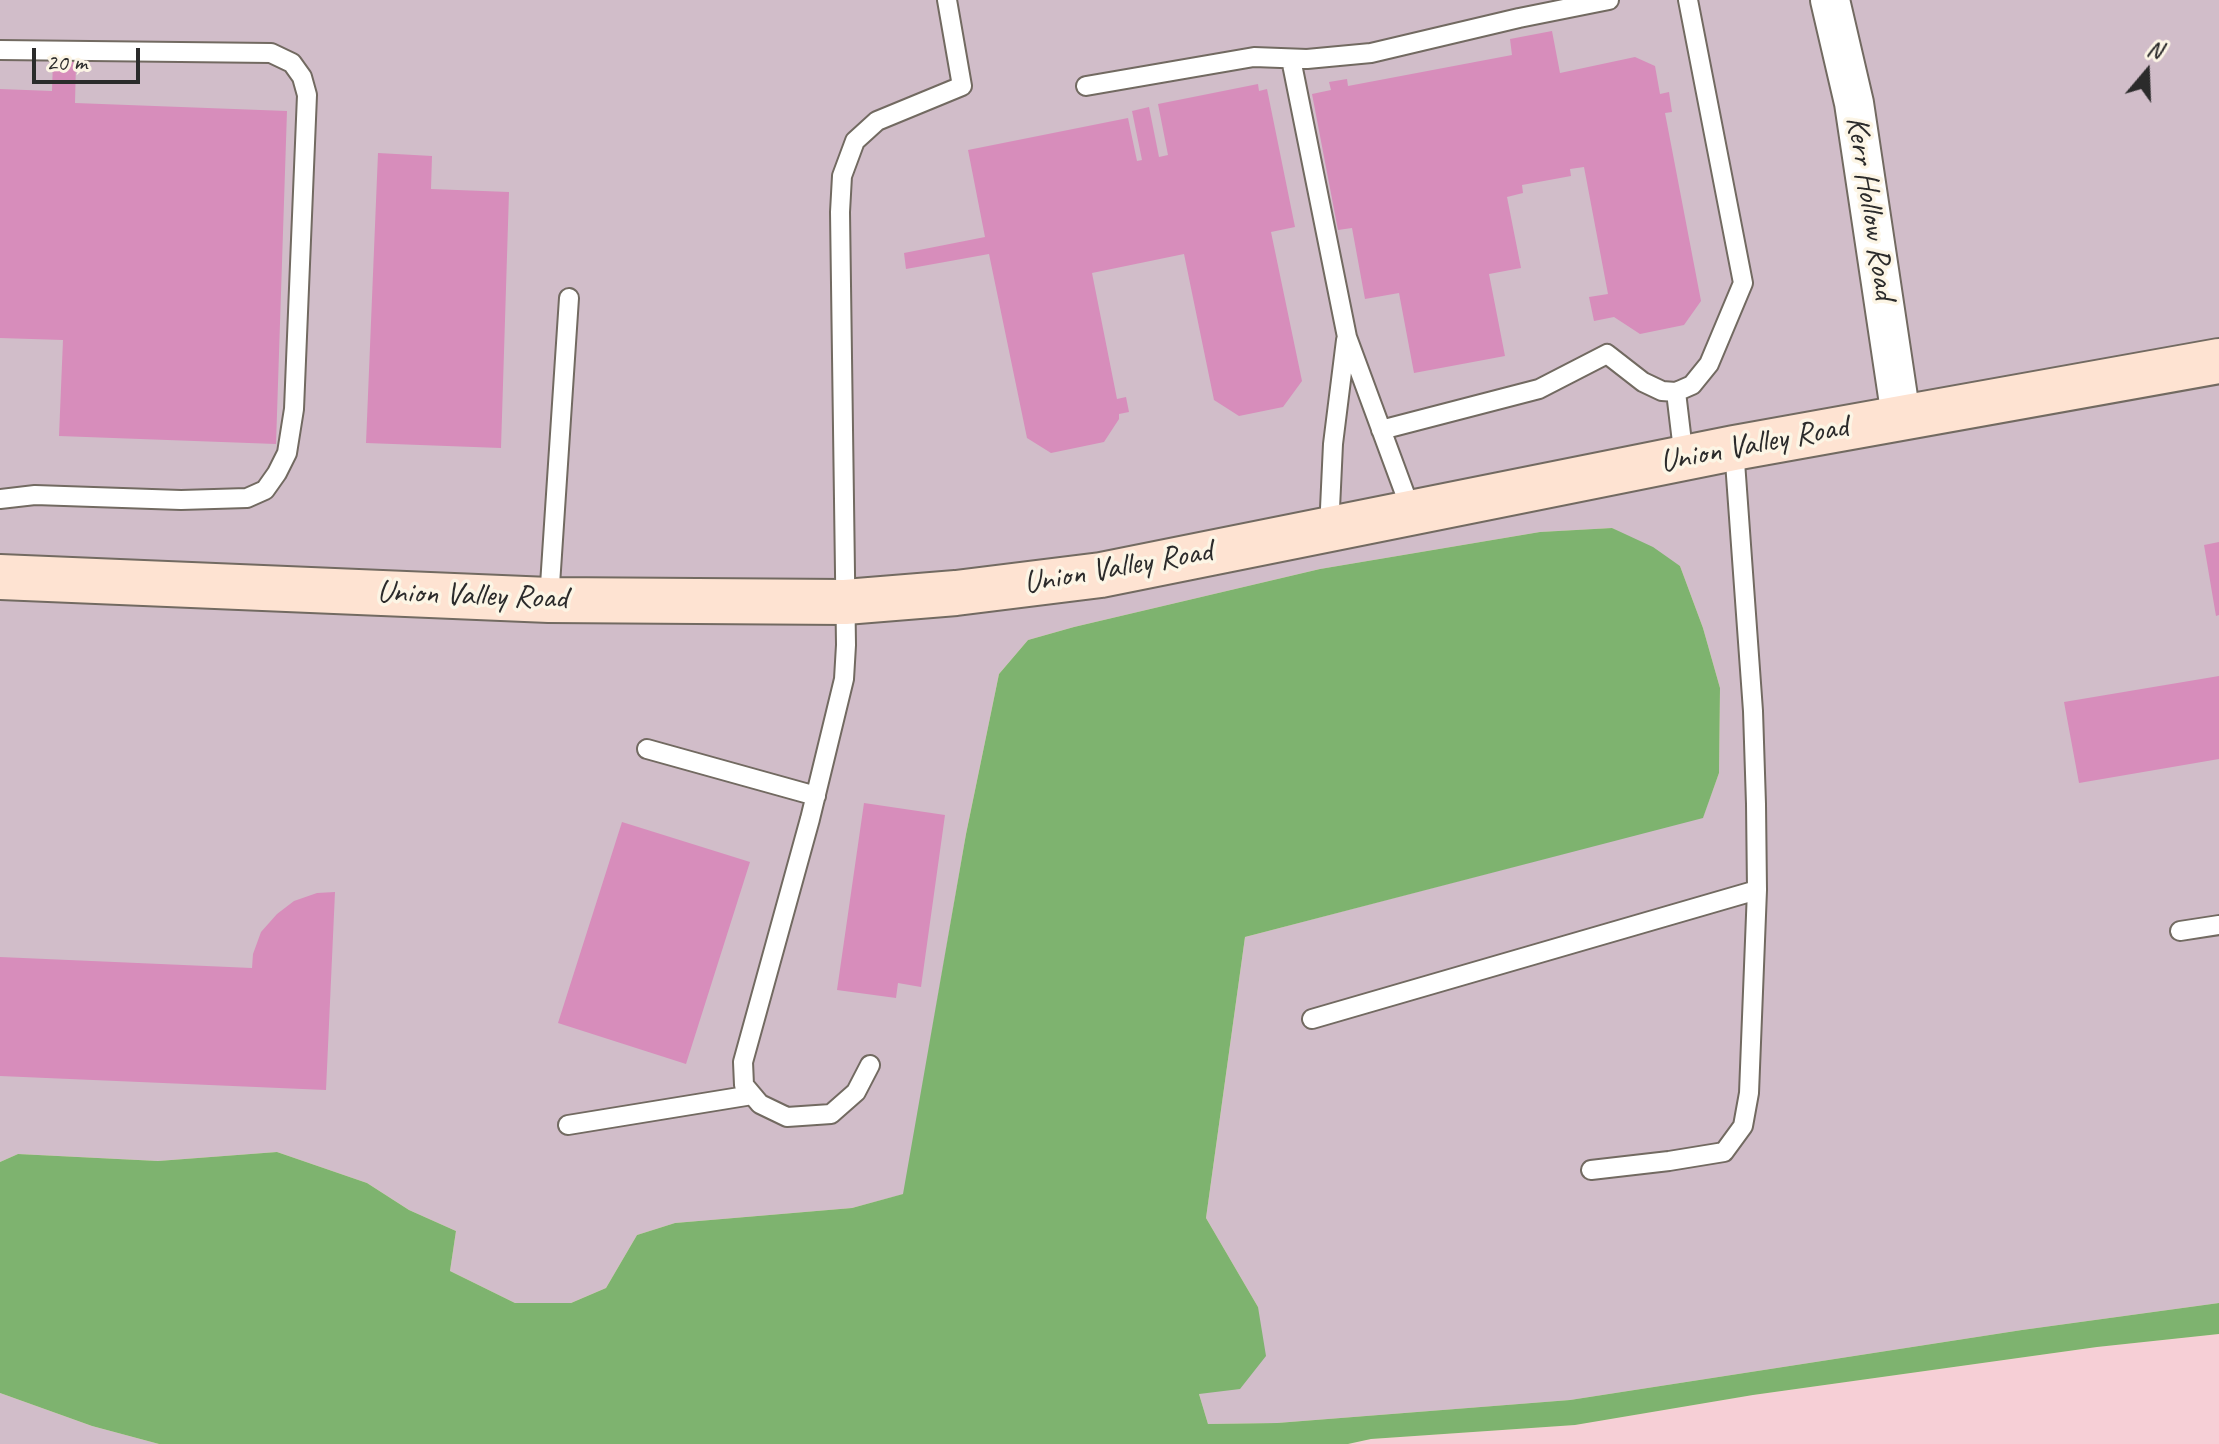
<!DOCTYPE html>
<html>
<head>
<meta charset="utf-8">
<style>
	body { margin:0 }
	#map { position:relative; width:2219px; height:1444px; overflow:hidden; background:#f5e0c4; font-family:Caveat,sans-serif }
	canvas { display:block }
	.north { position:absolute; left:2107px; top:32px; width:80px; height:80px; -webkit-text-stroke:6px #fcf5e5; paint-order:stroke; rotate:19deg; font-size:22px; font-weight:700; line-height:32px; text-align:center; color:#2b2b2b }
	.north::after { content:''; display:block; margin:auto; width:28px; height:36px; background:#2b2b2b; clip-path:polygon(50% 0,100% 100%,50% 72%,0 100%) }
	.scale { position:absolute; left:32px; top:48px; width:108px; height:36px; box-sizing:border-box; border:4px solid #2b2b2b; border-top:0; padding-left:10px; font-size:24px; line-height:28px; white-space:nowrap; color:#2b2b2b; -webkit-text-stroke:6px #fcf5e5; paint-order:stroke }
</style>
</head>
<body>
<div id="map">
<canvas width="2219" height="1444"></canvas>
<div class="north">N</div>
<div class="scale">20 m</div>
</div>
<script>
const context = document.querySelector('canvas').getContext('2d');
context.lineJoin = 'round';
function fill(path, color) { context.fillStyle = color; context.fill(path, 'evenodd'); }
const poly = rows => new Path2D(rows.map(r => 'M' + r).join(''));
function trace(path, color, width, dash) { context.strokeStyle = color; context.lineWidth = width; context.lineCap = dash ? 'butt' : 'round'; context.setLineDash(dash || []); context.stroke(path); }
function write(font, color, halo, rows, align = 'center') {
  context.font = font + ' Caveat,sans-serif'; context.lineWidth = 7; context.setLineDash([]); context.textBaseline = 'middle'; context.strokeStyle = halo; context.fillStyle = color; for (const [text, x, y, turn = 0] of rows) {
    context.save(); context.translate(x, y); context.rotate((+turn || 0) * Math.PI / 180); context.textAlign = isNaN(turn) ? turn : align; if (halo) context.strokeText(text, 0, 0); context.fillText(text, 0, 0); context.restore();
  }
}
fill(poly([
	[2219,1334,2219,1444,1349,1444,1371,1439,1575,1425,1753,1395,2097,1347]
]), '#f6cfd6');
fill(poly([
	[0,0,2219,0,2219,1303,2022,1330,1570,1400,1277,1423,1208,1424,1199,1394,1258,1307,1206,1218,1245,937,1703,817,1719,773,1720,688,1703,628,1680,566,1612,528,1540,532,1320,569,1074,627,1028,640,999,674,966,834,904,1194,852,1208,675,1223,637,1235,606,1288,571,1303,515,1303,450,1271,456,1231,409,1210,367,1183,277,1152,158,1161,18,1154,0,1162],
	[0,1393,92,1426,159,1444,0,1444]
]), '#d1bdc9');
fill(poly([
	[1612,528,1653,547,1680,566,1703,628,1720,688,1719,773,1703,818,1245,937,1206,1218,1258,1307,1266,1356,1240,1389,1199,1394,1208,1424,1277,1423,1570,1400,2022,1330,2219,1303,2219,1334,2097,1347,1753,1395,1575,1425,1371,1439,1348,1444,159,1444,92,1426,0,1393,0,1162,18,1154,158,1161,277,1152,367,1183,409,1210,456,1231,450,1271,515,1303,571,1303,606,1288,637,1235,675,1223,852,1208,903,1194,966,834,999,674,1028,640,1074,627,1320,569,1540,532]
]), '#7eb36f');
fill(poly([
	[1552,31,1560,73,1635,57,1655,66,1660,94,1669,92,1672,112,1665,113,1701,301,1684,325,1640,334,1614,317,1594,321,1589,297,1608,294,1584,167,1570,169,1571,176,1522,185,1523,193,1507,197,1521,268,1489,274,1505,356,1414,373,1399,293,1365,299,1352,228,1338,230,1312,94,1331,90,1329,82,1347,79,1348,86,1512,55,1510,39],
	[53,61,76,62,75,103,287,111,276,444,59,436,63,340,0,338,0,89,52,91],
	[1258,84,1259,91,1267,89,1295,227,1271,232,1302,381,1283,407,1239,416,1214,400,1184,254,1092,273,1117,399,1126,397,1129,412,1119,414,1119,419,1104,442,1051,453,1027,438,989,254,906,269,904,253,985,237,968,150,1128,118,1137,161,1142,160,1132,111,1149,107,1159,157,1168,155,1158,104],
	[378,153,432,156,431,189,509,192,501,448,366,443],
	[2219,542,2219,615,2216,616,2204,545],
	[2219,676,2219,759,2079,783,2064,702],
	[864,803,945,815,921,987,898,983,896,998,837,990],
	[622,822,750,862,686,1064,558,1023],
	[335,892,326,1090,0,1076,0,957,252,968,253,954,261,932,277,914,294,901,317,893]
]), '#d78dbb');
const lane = poly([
	[0,50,271,53,292,63,302,77,307,95,294,409,287,453,277,473,265,490,247,498,181,500,35,495,0,499],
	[1291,59,1347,337,1412,513],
	[1086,86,1254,57,1307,59,1371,53,1519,18,1609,0],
	[1676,392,1684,459],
	[1381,430,1539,389,1607,354,1643,382,1662,391,1676,392,1692,385,1709,364,1743,283,1688,0],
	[1329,530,1333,444,1346,340],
	[549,600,569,298],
	[647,749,816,796],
	[2180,931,2219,925],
	[1312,1019,1757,890],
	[870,1065,856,1092,831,1114,787,1117,760,1104,744,1085,743,1062,810,819,844,679,846,645,840,212,842,176,855,141,877,121,962,86,947,0],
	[568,1125,752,1095],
	[1591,1170,1669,1161,1724,1152,1743,1126,1749,1093,1757,890,1756,804,1753,711,1734,448]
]);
const street = poly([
	[1830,0,1854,103,1901,417]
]);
const secondary = poly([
	[0,577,549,600,845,602,956,593,1101,575,1734,448,2219,361]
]);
trace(lane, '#726a61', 22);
trace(street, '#726a61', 42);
trace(secondary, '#726a61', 48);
trace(lane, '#fff', 18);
trace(street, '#fff', 38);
trace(secondary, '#fee3d2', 44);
write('32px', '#2b2b2b', '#fcf5e5', [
	["Kerr Hollow Road",1870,208,81],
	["Union Valley Road",1754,445,-11],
	["Union Valley Road",1118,568,-10],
	["Union Valley Road",472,596,2]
]);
</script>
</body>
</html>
